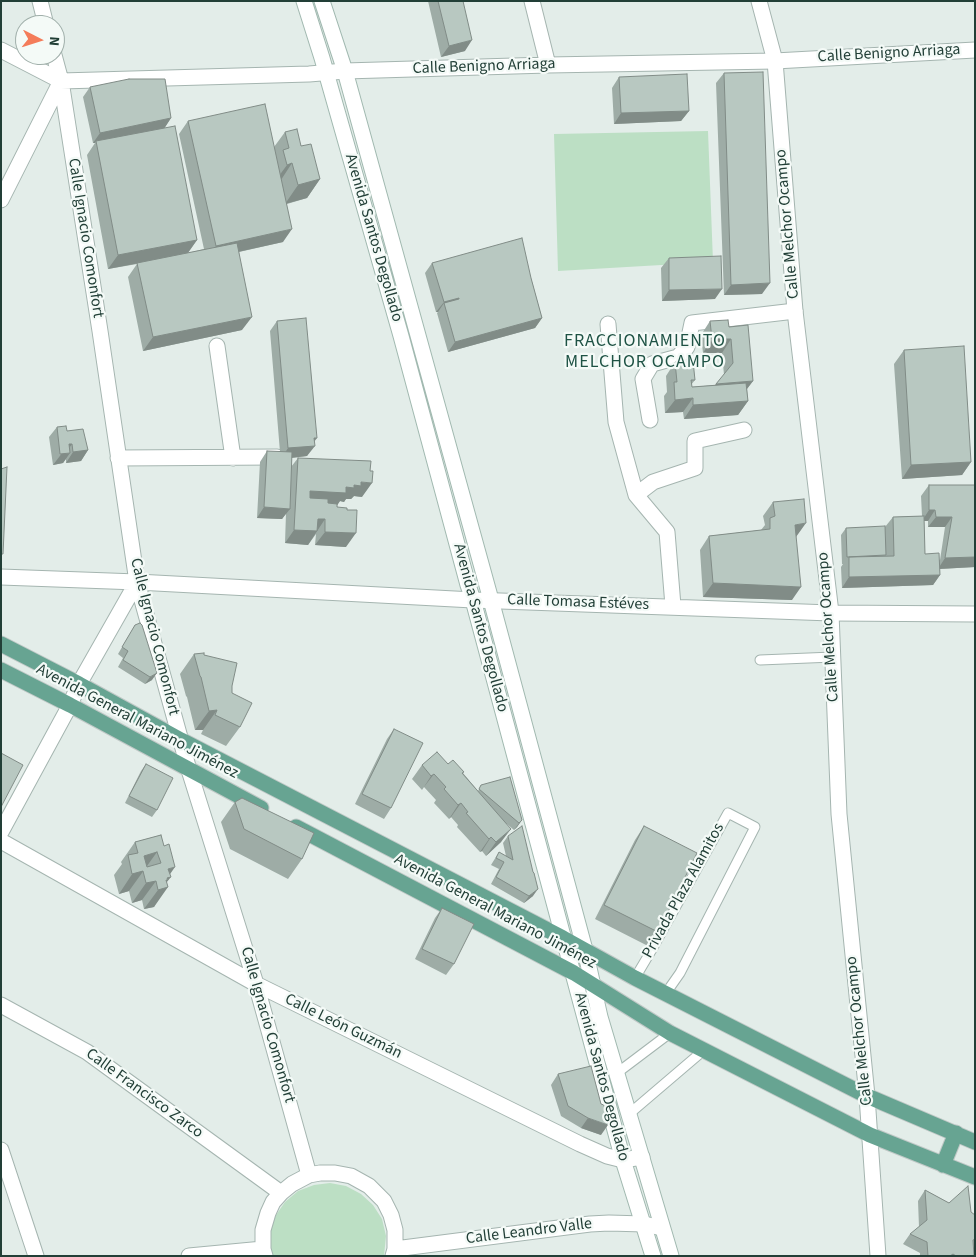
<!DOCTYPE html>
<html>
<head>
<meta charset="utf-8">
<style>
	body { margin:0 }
	#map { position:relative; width:976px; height:1257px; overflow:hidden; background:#e3ede9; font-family:"Source Sans 3",sans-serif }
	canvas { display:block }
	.frame { position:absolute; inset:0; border:2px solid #223f37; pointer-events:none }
	.north { position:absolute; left:15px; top:15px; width:50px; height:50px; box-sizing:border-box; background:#f4faf7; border:1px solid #a0afaa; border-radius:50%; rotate:95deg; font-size:14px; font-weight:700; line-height:20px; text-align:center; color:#223f37 }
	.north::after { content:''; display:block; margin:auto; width:18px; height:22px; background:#f47c5a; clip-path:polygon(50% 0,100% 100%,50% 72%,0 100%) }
</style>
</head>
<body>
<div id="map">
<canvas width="976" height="1257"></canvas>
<div class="frame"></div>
<div class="north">N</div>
</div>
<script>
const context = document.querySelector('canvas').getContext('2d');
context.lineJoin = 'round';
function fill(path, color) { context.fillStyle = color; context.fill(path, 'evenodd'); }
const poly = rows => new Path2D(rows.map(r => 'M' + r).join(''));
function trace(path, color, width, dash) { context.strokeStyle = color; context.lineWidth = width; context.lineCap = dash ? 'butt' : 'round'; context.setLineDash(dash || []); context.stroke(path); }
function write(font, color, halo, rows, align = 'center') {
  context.font = font + ' "Source Sans 3",sans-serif'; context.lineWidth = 4.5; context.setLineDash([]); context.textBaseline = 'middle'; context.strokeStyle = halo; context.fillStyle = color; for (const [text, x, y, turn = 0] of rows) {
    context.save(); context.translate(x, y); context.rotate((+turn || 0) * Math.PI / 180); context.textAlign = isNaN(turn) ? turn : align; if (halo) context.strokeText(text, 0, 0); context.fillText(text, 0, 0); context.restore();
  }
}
fill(poly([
	[708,131,713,262,558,271,554,134],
	[330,1183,346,1186,361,1194,373,1205,382,1219,386,1236,384,1256,272,1256,270,1248,270,1231,276,1215,285,1202,298,1191,314,1185]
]), '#bcdfc4');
const service = poly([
	[760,660,833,657],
	[635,978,651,951,728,813,755,827,680,973,666,993],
	[617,1073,670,1033],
	[629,1114,704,1050]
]);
const minor = poly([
	[40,1,46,25],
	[532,1,548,65],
	[1,50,61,81,309,74,345,71,548,65,775,61,975,50],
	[54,55,61,81,100,331,137,582,189,770,256,984,309,1175],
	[1,200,61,81],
	[608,324,616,422,636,495,667,532,673,606],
	[217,346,233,458],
	[650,420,643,379,652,364,678,357,687,347,692,323,795,311],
	[118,458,277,457],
	[636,495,653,482,695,468,695,441,744,430],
	[1,577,137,582,473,600,831,613,975,614],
	[1,832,70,705,79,684,137,582],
	[1,841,256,984,580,1144,607,1156,623,1160,642,1157],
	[1,1005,87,1052,281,1193],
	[1,1150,36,1256],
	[395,1249,590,1224,609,1223,644,1224,662,1228],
	[189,1256,263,1249],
	[265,1256,263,1249,263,1230,268,1213,273,1202,281,1193,292,1184,309,1175,320,1173,335,1173,351,1176,369,1186,384,1201,391,1215,395,1230,395,1249,393,1256]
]);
const tertiary = poly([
	[759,1,775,61,795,311,831,613,839,814,867,1096,878,1256]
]);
const secondary = poly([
	[304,1,322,58,401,336,468,585,473,600,623,1160,653,1256],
	[322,1,345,71,491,600,585,950,600,1017,671,1256]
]);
const primary = poly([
	[1,644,79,684,181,740,563,938,635,978,867,1096,975,1142],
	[1,670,70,705,261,808],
	[296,827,574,973,670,1033,870,1135,975,1177],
	[943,1165,956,1133]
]);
trace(service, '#a5b5b0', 11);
trace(minor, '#a5b5b0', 17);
trace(tertiary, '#a5b5b0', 17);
trace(secondary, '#a1b9b0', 17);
trace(primary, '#c1c9c7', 17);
trace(service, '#fff', 9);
trace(minor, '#fff', 15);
trace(tertiary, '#fff', 15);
trace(secondary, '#fff', 15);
trace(primary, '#67a492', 15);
fill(poly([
	[428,1,463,1,465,51,441,57],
	[724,73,762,294,724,295,716,83],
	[619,77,689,111,681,121,614,124,612,88],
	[90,87,171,118,164,128,197,240,188,253,204,249,179,134,188,121,274,147,285,132,301,146,320,179,307,198,287,204,283,242,239,252,242,330,143,351,128,277,137,264,108,269,87,155,95,143,93,143,83,97],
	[669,258,715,299,662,301,661,268],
	[432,263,531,278,542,318,535,328,448,352,437,313,438,312,436,312,425,273],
	[277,321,314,442,307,456,292,458,291,467,298,458,362,497,354,496,351,499,346,499,344,502,340,501,337,505,346,547,315,545,316,534,308,545,285,543,286,513,282,519,257,518,260,462,267,451,280,452,270,331],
	[710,321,729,327,753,381,747,389,748,401,738,415,684,419,683,412,665,413,664,396,667,392,666,376,675,362,695,380,691,385,692,387,715,385,724,375,722,353,703,353,701,335],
	[904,350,971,462,962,475,902,479,894,364],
	[57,427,67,431,88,450,81,461,66,463,66,459,63,463,53,465,49,437],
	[929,485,975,485,975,567,940,569,940,575,933,585,842,588,841,567,843,564,842,564,841,535,846,528,885,527,893,517,922,516,921,496],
	[924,521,928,521,928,527,945,527,940,560,925,554],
	[773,502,796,537,792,600,703,597,700,550,709,536,761,530,765,525,763,516],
	[135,625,152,680,145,684,118,667,123,658,118,654],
	[194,654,204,655,232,686,232,693,240,727,226,746,201,734,203,730,195,730,187,697,186,696,180,674],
	[394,729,391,808,384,819,355,804,387,739],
	[146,764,157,810,152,817,125,803,141,771],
	[448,764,463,773,478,791,481,785,522,820,517,827,514,830,507,824,501,842,486,856,482,851,480,852,457,827,458,825,451,817,449,819,434,803,436,800,424,787,422,790,412,779,422,765],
	[235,802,302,859,288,879,230,849,221,822],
	[644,826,658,932,648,946,595,919,635,840],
	[161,835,170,875,154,907,144,909,142,900,132,903,129,891,119,894,114,875,122,864,121,862,135,842],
	[508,836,533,896,524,903,491,884,499,869,491,865,499,852,506,856,503,843],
	[442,908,454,964,446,975,415,959,435,918],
	[558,1074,601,1135,581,1128,561,1116,551,1085],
	[925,1190,949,1203,975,1215,975,1245,973,1246,974,1256,920,1256,920,1253,903,1244,910,1234,919,1227,918,1201]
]), '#9eaca6');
fill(poly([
	[472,40,465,51,441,57,449,46],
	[689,111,681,121,614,124,621,113],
	[171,118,164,129,96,141,95,143,93,143,100,133],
	[292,163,279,183,273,184,287,165],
	[320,179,307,198,285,204,298,185],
	[292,229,283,242,206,259,216,246],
	[197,240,187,254,108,269,118,255],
	[770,283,762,294,724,295,731,285],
	[722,289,715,299,662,301,669,290],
	[459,298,451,308,444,303,438,312,436,312,444,302],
	[252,317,242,330,143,351,153,337],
	[542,318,535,328,448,352,455,342],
	[712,339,731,339,722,353,703,353],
	[753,381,743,394,706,398,716,384],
	[693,398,683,412,665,413,675,400],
	[748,401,738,415,684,419,693,405],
	[314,438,317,438,311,446,315,446,307,456,281,459,288,448],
	[69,444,72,444,65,454,70,453,63,463,53,465],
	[88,450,81,461,66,463,73,452],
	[971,462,962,475,902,479,911,465],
	[361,482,372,483,362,497,354,496,351,499,346,499,344,502,340,501,336,507,301,504,310,491,346,487],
	[264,507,290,509,282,519,257,518],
	[929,510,935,510,928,521,922,521],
	[936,517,952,517,945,527,928,527],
	[318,519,325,519,308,545,285,543,294,530],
	[806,523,796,537,785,539,795,525],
	[325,532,356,533,346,547,315,545],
	[975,557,975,567,938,569,945,558],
	[940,575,933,585,842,588,849,577],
	[713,583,801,587,792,600,703,597],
	[157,673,152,680,145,684,150,677],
	[217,710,203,730,195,730,209,711],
	[434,774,424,787,422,790,431,776],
	[461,803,451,817,449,819,458,805],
	[522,820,517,827,514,830,519,823],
	[511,829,501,842,486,856,496,842],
	[491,837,482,851,480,852,489,839],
	[157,852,129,891,119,894,144,856],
	[175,867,168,877,171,877,162,888,168,887,154,907,144,909,158,890,168,869],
	[156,881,142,900,132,903,146,883],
	[538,889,533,896,524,903,529,896],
	[588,1118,608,1125,601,1135,581,1128]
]), '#818c87');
const building = poly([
	[438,1,463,1,472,40,449,46,438,1],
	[763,72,770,283,731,285,724,73,763,72],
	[687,74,689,111,621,113,619,77,687,74],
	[129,79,165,79,171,118,100,133,90,87,129,79],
	[265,104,292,229,216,246,188,121,265,104],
	[175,126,197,240,118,255,96,141,175,126],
	[297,129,301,146,311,144,320,179,298,185,292,163,287,165,283,150,289,148,285,132,297,129],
	[522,238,531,278,542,318,455,342,444,303,459,299,459,298,444,302,432,263,522,238],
	[237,243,252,317,153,337,137,263,237,243],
	[721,256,722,289,669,290,669,258,721,256],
	[306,318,317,438,314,438,315,446,288,448,277,321,306,318],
	[728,320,729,327,748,325,753,381,716,384,733,363,731,339,712,339,710,321,728,320],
	[964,346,971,462,911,465,904,350,964,346],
	[693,361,695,380,691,380,692,387,746,383,748,401,693,405,693,398,675,400,674,382,677,382,675,362,693,361],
	[66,426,67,431,83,429,88,450,73,452,72,444,69,444,70,453,60,454,57,427,66,426],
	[267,451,292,452,290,509,264,507,267,451],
	[298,458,371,461,370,471,373,471,372,483,361,482,361,486,354,485,354,488,346,487,346,493,310,491,310,498,328,499,328,503,337,504,337,507,347,508,347,510,357,510,356,533,325,532,325,519,318,519,317,531,294,530,298,458],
	[7,467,3,554,1,554,1,469,7,467],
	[929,485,975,485,975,557,945,558,952,517,936,517,935,510,929,510,929,485],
	[804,499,806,523,795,525,801,587,713,583,709,536,770,529,770,518,775,516,773,502,804,499],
	[924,516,925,554,939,553,940,575,849,577,849,557,894,556,893,517,924,516],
	[885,526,886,555,847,557,846,528,885,526],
	[140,623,142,625,157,673,150,677,123,660,128,651,122,647,135,625,140,623],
	[204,653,204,655,237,663,232,686,232,693,252,703,240,727,215,715,217,710,209,711,201,677,200,676,194,654,204,653],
	[394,729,423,743,391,808,362,794,394,729],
	[437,752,448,764,453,760,464,772,462,773,511,829,496,842,491,837,489,839,466,813,468,812,461,803,458,805,444,789,446,787,434,774,431,776,422,765,437,752],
	[1,753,23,765,1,807,1,753],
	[146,764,173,778,157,810,129,796,146,764],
	[510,777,522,820,519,823,479,789,481,785,510,777],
	[242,798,314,833,302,859,244,829,235,802,242,798],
	[522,826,533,872,534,873,538,889,529,896,496,877,504,862,496,858,499,852,513,860,508,836,522,826],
	[644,826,697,853,658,932,604,905,644,826],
	[161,835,164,846,169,844,175,867,168,869,171,877,167,878,168,880,166,880,168,887,158,890,156,881,146,883,143,871,132,874,128,855,138,853,135,842,161,835],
	[157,852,161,863,147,867,144,856,157,852],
	[442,908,474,924,454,964,422,949,442,908],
	[591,1066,601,1104,604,1105,608,1125,588,1118,568,1106,558,1074,591,1066],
	[968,1186,971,1212,975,1215,975,1239,973,1240,974,1256,956,1256,953,1254,950,1256,928,1256,927,1242,910,1234,927,1220,925,1190,949,1203,968,1186]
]);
fill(building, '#b8c8c1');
trace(building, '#818c87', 1);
write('16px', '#223f37', '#f4faf7', [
	["Calle Benigno Arriaga",889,54,-3],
	["Calle Benigno Arriaga",484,67,-2],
	["Calle Melchor Ocampo",788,224,-95],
	["Calle Ignacio Comonfort",85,238,81],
	["Avenida Santos Degollado",373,238,74],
	["Calle Tomasa Estéves",578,603,2],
	["Calle Melchor Ocampo",829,627,-94],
	["Avenida Santos Degollado",480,628,75],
	["Calle Ignacio Comonfort",154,637,76],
	["Avenida General Mariano Jiménez",137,722,28],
	["Privada Plaza Alamitos",684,891,-61],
	["Avenida General Mariano Jiménez",495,912,28],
	["Calle Ignacio Comonfort",267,1025,74],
	["Calle León Guzmán",343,1027,26],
	["Calle Melchor Ocampo",860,1031,-96],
	["Avenida Santos Degollado",601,1077,75],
	["Calle Francisco Zarco",144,1094,36],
	["Calle Leandro Valle",529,1232,-7]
]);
context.letterSpacing = '1px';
write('18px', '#1e5244', '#f4faf7', [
	["FRACCIONAMIENTO",645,342],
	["MELCHOR OCAMPO",645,363]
]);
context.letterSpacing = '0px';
</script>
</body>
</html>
